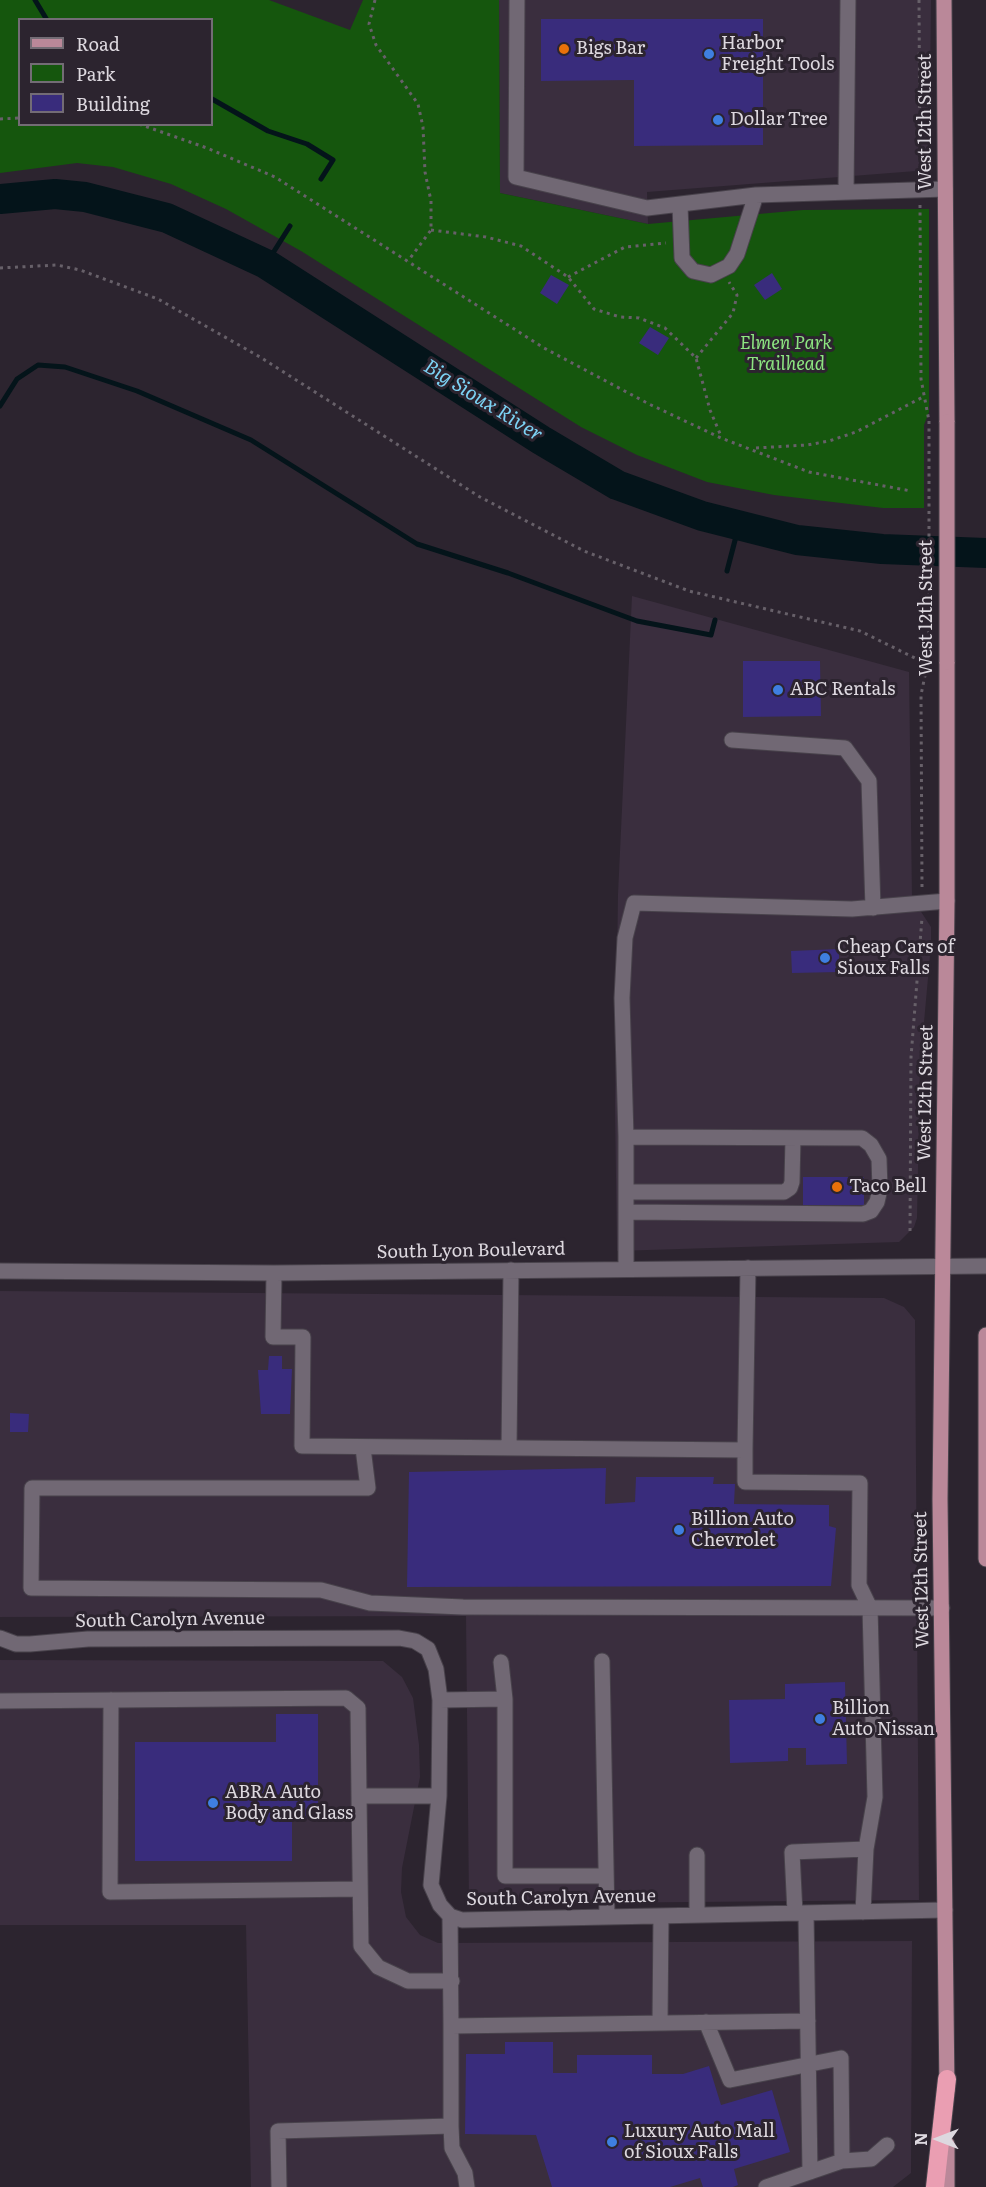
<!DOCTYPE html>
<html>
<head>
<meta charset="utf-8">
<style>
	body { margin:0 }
	#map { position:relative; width:986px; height:2187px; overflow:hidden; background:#2c242f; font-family:Literata,serif }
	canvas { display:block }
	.legend { position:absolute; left:18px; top:18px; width:195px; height:108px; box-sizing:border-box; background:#2c242f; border:2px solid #736c75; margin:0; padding:8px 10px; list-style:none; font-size:18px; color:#ddd8df }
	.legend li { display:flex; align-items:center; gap:12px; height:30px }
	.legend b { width:30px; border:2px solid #736c75 }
	.north { position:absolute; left:908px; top:2109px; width:60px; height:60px; -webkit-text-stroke:4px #2c242f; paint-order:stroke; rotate:270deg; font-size:16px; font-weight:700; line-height:24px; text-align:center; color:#ddd8df }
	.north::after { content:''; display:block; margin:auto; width:21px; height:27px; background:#ddd8df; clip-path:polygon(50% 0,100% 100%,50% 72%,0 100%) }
</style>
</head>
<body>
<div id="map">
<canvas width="986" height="2187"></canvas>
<ul class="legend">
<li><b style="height:8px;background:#ba8899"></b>Road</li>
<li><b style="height:16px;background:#15560d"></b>Park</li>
<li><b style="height:16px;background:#392c7c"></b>Building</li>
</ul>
<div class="north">N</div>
</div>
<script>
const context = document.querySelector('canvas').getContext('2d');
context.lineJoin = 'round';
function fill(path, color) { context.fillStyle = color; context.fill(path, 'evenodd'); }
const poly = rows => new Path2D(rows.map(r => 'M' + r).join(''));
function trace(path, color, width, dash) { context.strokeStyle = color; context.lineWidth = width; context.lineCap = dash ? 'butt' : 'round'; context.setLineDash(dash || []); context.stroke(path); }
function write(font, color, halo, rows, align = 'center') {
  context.font = font + ' Literata,serif'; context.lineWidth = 6; context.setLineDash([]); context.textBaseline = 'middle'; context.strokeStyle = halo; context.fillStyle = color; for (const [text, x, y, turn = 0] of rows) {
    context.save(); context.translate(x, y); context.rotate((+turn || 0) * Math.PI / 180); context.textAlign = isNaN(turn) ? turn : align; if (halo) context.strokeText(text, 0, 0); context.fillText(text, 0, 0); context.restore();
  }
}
fill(poly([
	[499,0,931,0,929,170,647,192,648,224,500,193],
	[632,596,909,672,912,898,931,927,931,945,920,1066,917,1218,914,1227,899,1242,617,1251,615,1104,618,894],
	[0,1291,884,1298,904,1307,915,1320,919,1900,469,1904,466,1616,0,1617],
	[0,1660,383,1661,402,1677,413,1698,419,1745,420,1777,402,1868,401,1892,406,1917,420,1935,438,1943,912,1941,911,2173,893,2187,251,2187,246,1925,0,1925]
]), '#3a2e3e');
fill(poly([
	[0,0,269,0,350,30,363,0,499,0,500,193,648,224,803,210,929,209,929,412,924,425,924,508,883,508,774,495,707,482,637,455,581,427,301,251,226,209,171,184,113,167,77,163,0,173],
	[20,20,212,20,212,124,20,124]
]), '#15560d');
trace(poly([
	[35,0,47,20],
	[212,99,268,131,307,144,333,160,321,179],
	[266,264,290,226],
	[0,406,17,379,38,365,65,367,137,391,251,440,417,544,508,573,637,621,711,635,715,620],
	[727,571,739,525]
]), '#04141a', 5);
trace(poly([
	[0,199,55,194,85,197,167,218,266,264,541,440,617,485,702,516,797,540,882,549,986,553]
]), '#04141a', 30);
fill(poly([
	[541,19,763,19,763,145,634,146,634,80,541,81],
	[772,273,782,289,765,300,754,285],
	[551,275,569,285,557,304,540,293],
	[650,327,669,338,658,355,639,343],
	[743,661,820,661,821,716,743,717],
	[839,949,839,972,792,973,791,951],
	[803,1177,864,1177,864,1205,803,1205],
	[269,1356,282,1356,282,1369,292,1369,290,1414,261,1414,258,1370,268,1370],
	[10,1413,29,1414,28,1432,10,1432],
	[606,1468,605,1504,635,1502,636,1477,714,1477,713,1484,735,1484,734,1504,829,1505,829,1526,836,1528,831,1586,407,1587,409,1472],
	[845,1682,847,1764,806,1765,806,1748,788,1748,788,1761,730,1763,729,1700,785,1699,785,1684],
	[276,1714,318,1714,318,1818,292,1818,292,1861,135,1861,135,1742,276,1742],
	[505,2042,553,2042,553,2073,577,2073,577,2055,652,2055,652,2074,683,2074,709,2066,721,2105,772,2090,790,2152,734,2169,738,2185,733,2187,703,2187,700,2178,670,2187,552,2187,536,2135,465,2134,466,2054,505,2054]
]), '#392c7c');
const minor = poly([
	[517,0,516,177,647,208,756,195,945,189],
	[846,192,848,0],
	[680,205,682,258,693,271,711,275,729,266,737,254,756,195],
	[732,740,845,748,869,781,873,908],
	[626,1137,622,998,625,938,634,903,852,909,947,901],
	[626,1192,784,1192,790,1188,792,1182,793,1138],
	[626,1269,626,1137,862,1138,871,1145,879,1159,880,1189,877,1202,871,1211,863,1214,626,1212],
	[0,1271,274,1273,986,1266],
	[274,1273,273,1337,303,1337,302,1446,745,1450,745,1482,860,1483,859,1585,870,1608,875,1797,866,1849],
	[363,1448,368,1488,32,1488,31,1588,321,1590,370,1603,463,1607,942,1608],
	[509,1448,511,1270],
	[745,1450,748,1268],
	[0,1638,16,1644,30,1644,88,1639,399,1638,415,1641,428,1649,436,1669,440,1700,439,1796,431,1885,440,1905,450,1916,462,1920,945,1910],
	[602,1661,607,1917],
	[505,1699,505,1876,606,1876],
	[111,1700,110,1892,360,1889],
	[440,1700,505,1699,501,1662],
	[0,1701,346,1698,358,1708,359,1796,439,1796],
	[359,1796,361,1946,378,1967,408,1981,452,1981],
	[697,1855,697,1915],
	[795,1913,792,1852,866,1849,863,1912],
	[806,1913,810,2172],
	[450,1916,451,2026,808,2021],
	[706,2022,730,2080,841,2058,842,2161,871,2159,887,2145],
	[660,2023,661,1916],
	[451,2126,452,2148,465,2173,467,2187],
	[279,2187,278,2131,451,2126,451,2026],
	[766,2187,842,2161]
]);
const major = poly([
	[944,0,947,422],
	[947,662,947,901,940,1499,947,2090],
	[986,1335,986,1559],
	[947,2144,947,2187]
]);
const highway = poly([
	[935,2187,947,2079]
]);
trace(minor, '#48424b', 17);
trace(major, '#48424b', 17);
trace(highway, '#48424b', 20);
trace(poly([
	[375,0,369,24,376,45,418,104,423,127,425,172,431,201,431,230,408,261],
	[919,0,920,174],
	[0,119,20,118],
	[139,124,207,148,275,177,544,348,649,404,721,438,809,472,911,491],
	[920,205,921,379,929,421],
	[431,230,486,237,521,246,568,277,594,309,620,317,639,318,665,328,696,358,710,410,721,436],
	[0,268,57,265,80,270,158,299,260,357,480,497,584,551,689,591,860,631,927,664],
	[568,277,625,247,666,243],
	[696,358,733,313,737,295,729,282],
	[756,448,807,445,829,441,856,432,923,397],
	[922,887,921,695,929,656],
	[910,1231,911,1057,922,918]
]), '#676069', 3, [3, 4.5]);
trace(minor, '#716874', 15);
trace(major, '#ba8899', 15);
trace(highway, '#ea9eb2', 18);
const majorBridge = poly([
	[947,422,947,662]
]);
trace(majorBridge, '#48424b', 17, []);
trace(poly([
	[929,421,929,656]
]), '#676069', 3, [3, 4.5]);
trace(majorBridge, '#ba8899', 15);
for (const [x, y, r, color] of [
	[564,49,6,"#e8710a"],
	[709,54,6,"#3f7fe0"],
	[718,120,6,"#3f7fe0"],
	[778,690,6,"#3f7fe0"],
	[825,958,6,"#3f7fe0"],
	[837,1187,6,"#e8710a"],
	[679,1530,6,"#3f7fe0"],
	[820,1719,6,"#3f7fe0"],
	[213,1803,6,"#3f7fe0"],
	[612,2142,6,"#3f7fe0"]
]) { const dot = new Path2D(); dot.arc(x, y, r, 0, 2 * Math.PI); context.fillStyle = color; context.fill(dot); trace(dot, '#2c242f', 2); }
write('18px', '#ddd8df', '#2c242f', [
	["Harbor",721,44],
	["Freight Tools",721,65],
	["Bigs Bar",576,49],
	["Dollar Tree",730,120],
	["ABC Rentals",790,690],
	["Cheap Cars of",837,948],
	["Sioux Falls",837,969],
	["Taco Bell",849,1187],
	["Billion Auto",691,1520],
	["Chevrolet",691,1541],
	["Billion",832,1709],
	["Auto Nissan",832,1730],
	["ABRA Auto",225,1793],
	["Body and Glass",225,1814],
	["Luxury Auto Mall",624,2132],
	["of Sioux Falls",624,2153]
], 'left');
write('18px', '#ddd8df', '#2c242f', [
	["West 12th Street",926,122,-90],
	["West 12th Street",927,608,-90],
	["West 12th Street",926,1093,-89],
	["South Lyon Boulevard",471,1251,-1],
	["West 12th Street",922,1580,-91],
	["South Carolyn Avenue",170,1620,-1],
	["South Carolyn Avenue",561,1898,-1]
]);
write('italic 18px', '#8de581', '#2c242f', [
	["Elmen Park",786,344],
	["Trailhead",786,365]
]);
write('italic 20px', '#7cd2f4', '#2c242f', [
	["Big Sioux River",483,401,32]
]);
</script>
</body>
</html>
